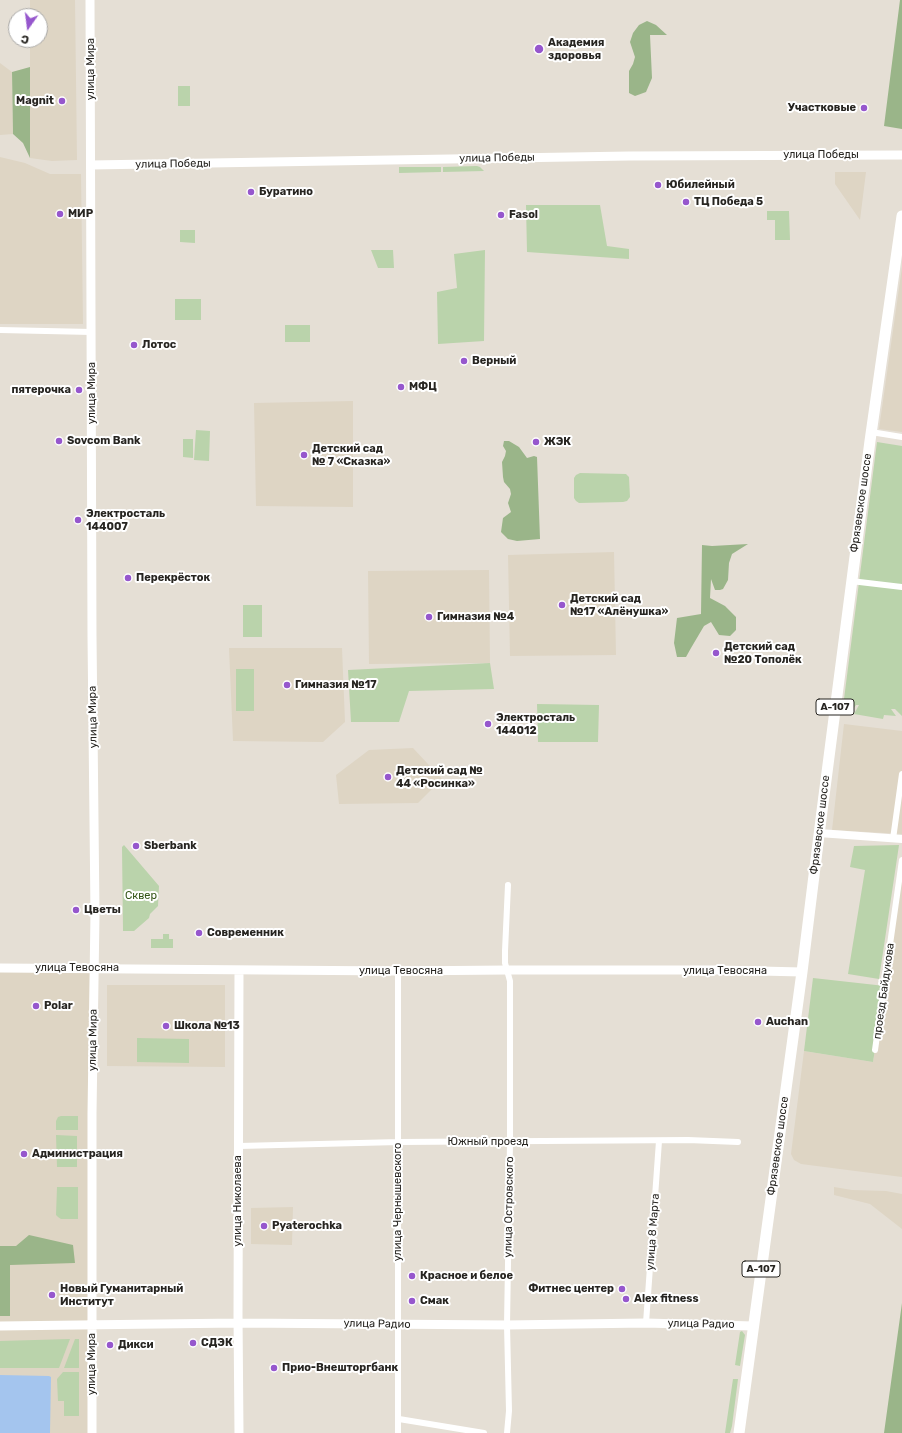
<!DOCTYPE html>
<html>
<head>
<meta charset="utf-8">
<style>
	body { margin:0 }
	#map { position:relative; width:902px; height:1433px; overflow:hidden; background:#e5dfd5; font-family:Rubik,sans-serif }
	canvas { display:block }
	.north { position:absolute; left:8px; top:8px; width:40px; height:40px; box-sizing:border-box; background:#fff; border:1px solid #a9a8a6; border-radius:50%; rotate:194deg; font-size:11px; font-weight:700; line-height:16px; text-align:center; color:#272521 }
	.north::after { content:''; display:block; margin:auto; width:14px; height:18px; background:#9657cd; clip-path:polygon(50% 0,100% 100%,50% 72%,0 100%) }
</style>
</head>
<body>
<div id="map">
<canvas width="902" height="1433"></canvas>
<div class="north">С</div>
</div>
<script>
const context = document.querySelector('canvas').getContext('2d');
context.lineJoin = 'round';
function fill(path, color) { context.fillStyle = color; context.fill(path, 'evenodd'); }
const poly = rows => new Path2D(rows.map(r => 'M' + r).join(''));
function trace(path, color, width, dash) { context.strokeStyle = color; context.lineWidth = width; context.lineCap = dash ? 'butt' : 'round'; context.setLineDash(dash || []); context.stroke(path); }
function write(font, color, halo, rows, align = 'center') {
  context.font = font + ' Rubik,sans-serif'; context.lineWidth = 4; context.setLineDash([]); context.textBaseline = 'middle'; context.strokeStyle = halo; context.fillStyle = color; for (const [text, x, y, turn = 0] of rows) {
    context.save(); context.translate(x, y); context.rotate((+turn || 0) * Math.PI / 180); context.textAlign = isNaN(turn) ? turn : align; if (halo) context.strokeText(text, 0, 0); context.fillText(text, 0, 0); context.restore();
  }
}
fill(poly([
	[30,0,75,0,77,160,52,161,30,158,30,40,40,40,40,16,30,16],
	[0,63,12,72,13,134,0,135],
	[0,157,25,163,50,174,81,174,83,324,0,324],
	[835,172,866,172,860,220,835,184],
	[902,267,902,432,879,429],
	[353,401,353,507,256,506,254,403],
	[614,552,616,655,510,656,508,555],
	[489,570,490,663,369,664,368,571],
	[229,648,342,648,345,722,323,742,233,741],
	[844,724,902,731,902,834,832,830],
	[413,748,442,779,418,803,339,804,336,775,369,750],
	[902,879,902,1177,801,1164,794,1160,791,1154,804,1051,873,1062],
	[0,968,94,968,92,1433,0,1433],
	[107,985,225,985,225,1067,107,1066],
	[834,1187,852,1190,886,1191,902,1194,902,1229,870,1204,834,1195],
	[293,1207,292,1245,251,1244,251,1208]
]), '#ded5c4');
fill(poly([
	[178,86,190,86,190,106,178,106],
	[477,166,480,167,484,171,443,172,443,167],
	[399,167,441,167,441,172,399,173],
	[526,205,600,205,607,246,629,249,629,259,527,252],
	[767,211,789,211,790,240,775,240,775,220,767,220],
	[180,230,195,230,195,243,180,242],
	[371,250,393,250,394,268,378,268],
	[485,250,484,341,438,344,437,292,457,288,454,254],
	[175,299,201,299,201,320,175,320],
	[285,325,310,325,310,342,285,342],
	[196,430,210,431,209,461,194,460],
	[183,439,193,439,193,458,183,457],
	[877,442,902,446,902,729,902,716,895,709,891,709,896,716,884,715,883,719,854,714,859,705,856,705,849,715,849,704,844,699],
	[580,473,626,474,629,477,630,497,627,501,623,502,579,503,576,501,574,498,574,478,576,475],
	[243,605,262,605,262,637,243,637],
	[490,663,494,689,409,691,399,722,351,722,348,670],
	[236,669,254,669,254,711,236,711],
	[537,704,599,705,598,742,538,742],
	[124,845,159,886,158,906,150,914,149,918,134,931,123,931,122,847],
	[899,845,879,979,848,974,865,870,850,867,854,846],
	[163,934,169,934,169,939,173,939,173,948,151,948,151,939,163,939],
	[813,978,885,986,873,1062,804,1051],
	[137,1038,189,1039,189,1063,137,1062],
	[61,1116,78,1116,78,1130,56,1130,56,1121,58,1117],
	[56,1135,77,1136,77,1167,57,1167],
	[57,1187,78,1187,78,1219,61,1219,58,1217,56,1215],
	[742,1331,745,1335,740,1366,735,1365,740,1332],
	[70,1339,59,1368,0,1368,0,1341],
	[75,1339,79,1339,79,1368,64,1368],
	[63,1372,79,1372,79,1416,64,1416,64,1401,58,1401,57,1379],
	[733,1379,738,1379,732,1426,730,1433,725,1433]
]), '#bad3ab');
fill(poly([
	[900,0,902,0,902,129,884,126],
	[647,21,656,25,667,35,650,35,652,78,646,92,635,96,629,93,629,71,633,64,635,57,630,42,633,33,639,25],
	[30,67,30,158,23,143,13,134,12,72],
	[504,441,509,441,519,447,527,458,534,456,537,457,540,539,517,541,508,539,501,532,503,518,511,512,508,503,511,494,510,489,504,482,503,477,502,462,505,456,506,451,503,446],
	[748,544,732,554,729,563,728,580,723,589,720,590,715,590,711,579,710,598,725,606,736,617,736,630,730,636,719,635,711,622,704,626,691,648,686,657,677,657,674,643,677,618,701,614,702,545,712,546],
	[29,1235,73,1245,75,1263,10,1265,10,1316,0,1316,0,1246,16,1246],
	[902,1303,902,1433,884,1433]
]), '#9ab589');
fill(poly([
	[0,1375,49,1376,51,1377,50,1433,0,1433]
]), '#a4c5ee');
trace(poly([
	[0,330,92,332],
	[871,432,902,437],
	[851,581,902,587],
	[893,839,902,774],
	[398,971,398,1433],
	[875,1050,902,860],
	[239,1146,399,1142,688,1140,738,1142],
	[646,1323,659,1141],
	[399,1419,484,1433],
	[507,1433,509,1411,507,1325,510,1142,510,981,505,963,505,951,508,885]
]), '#fff', 6);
trace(poly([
	[819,833,902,839]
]), '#fff', 8);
trace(poly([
	[90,0,92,636,95,914,92,1113,92,1433],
	[91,165,629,156,902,155],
	[0,968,398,971,507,970,718,970,802,972],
	[239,970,238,1315,239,1433],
	[0,1326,238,1323,507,1325,646,1323,753,1326]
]), '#fff', 9);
trace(poly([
	[739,1433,802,972,822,811,870,441,902,216]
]), '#fff', 11);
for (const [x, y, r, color] of [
	[539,49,5,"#9657cd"],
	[62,101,4,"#9657cd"],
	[864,108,4,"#9657cd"],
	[658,185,4,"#9657cd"],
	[251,192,4,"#9657cd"],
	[686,202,4,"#9657cd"],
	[60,214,4,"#9657cd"],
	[501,215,4,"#9657cd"],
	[134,345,4,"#9657cd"],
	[464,361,4,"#9657cd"],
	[401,387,4,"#9657cd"],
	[79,390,4,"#9657cd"],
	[59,441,4,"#9657cd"],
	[536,442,4,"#9657cd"],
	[304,455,4,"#9657cd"],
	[78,520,4,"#9657cd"],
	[128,578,4,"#9657cd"],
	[562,605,4,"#9657cd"],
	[429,617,4,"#9657cd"],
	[716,653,4,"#9657cd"],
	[287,685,4,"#9657cd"],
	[488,724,4,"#9657cd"],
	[388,777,4,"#9657cd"],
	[136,846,4,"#9657cd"],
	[76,910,4,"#9657cd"],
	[199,933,4,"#9657cd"],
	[36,1006,4,"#9657cd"],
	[758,1022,4,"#9657cd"],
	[166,1026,4,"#9657cd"],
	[24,1154,4,"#9657cd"],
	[264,1226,4,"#9657cd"],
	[412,1276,4,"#9657cd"],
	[622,1289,4,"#9657cd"],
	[52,1295,4,"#9657cd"],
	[626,1299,4,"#9657cd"],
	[412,1301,4,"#9657cd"],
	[193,1343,4,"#9657cd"],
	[110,1345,4,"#9657cd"],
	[274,1368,4,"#9657cd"]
]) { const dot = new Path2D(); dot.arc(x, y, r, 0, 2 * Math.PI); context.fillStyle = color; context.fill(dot); trace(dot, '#fff', 1.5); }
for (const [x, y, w] of [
	[835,707,38],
	[761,1269,38]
]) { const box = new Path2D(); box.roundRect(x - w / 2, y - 8, w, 16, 3); context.fillStyle = '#fff'; context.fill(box); trace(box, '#272521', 1); }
write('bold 10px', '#272521', null, [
	["А-107",835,707],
	["А-107",761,1269]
]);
write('bold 11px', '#272521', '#fff', [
	["Академия",548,43],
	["здоровья",548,56],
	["Magnit",54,101,"right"],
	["Участковые",856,108,"right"],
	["Юбилейный",666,185],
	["Буратино",259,192],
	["ТЦ Победа 5",694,202],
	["МИР",68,214],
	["Fasol",509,215],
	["Лотос",142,345],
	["Верный",472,361],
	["МФЦ",409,387],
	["пятерочка",71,390,"right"],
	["Sovcom Bank",67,441],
	["ЖЭК",544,442],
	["Детский сад",312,449],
	["№ 7 «Сказка»",312,462],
	["Электросталь",86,514],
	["144007",86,527],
	["Перекрёсток",136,578],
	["Детский сад",570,599],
	["№17 «Алёнушка»",570,612],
	["Гимназия №4",437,617],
	["Детский сад",724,647],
	["№20 Тополёк",724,660],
	["Гимназия №17",295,685],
	["Электросталь",496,718],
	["144012",496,731],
	["Детский сад №",396,771],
	["44 «Росинка»",396,784],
	["Sberbank",144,846],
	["Цветы",84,910],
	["Современник",207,933],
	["Polar",44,1006],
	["Auchan",766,1022],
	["Школа №13",174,1026],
	["Администрация",32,1154],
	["Pyaterochka",272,1226],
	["Красное и белое",420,1276],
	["Новый Гуманитарный",60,1289],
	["Институт",60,1302],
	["Фитнес центер",614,1289,"right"],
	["Alex fitness",634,1299],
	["Смак",420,1301],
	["СДЭК",201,1343],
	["Дикси",118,1345],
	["Прио-Внешторгбанк",282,1368]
], 'left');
write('11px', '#272521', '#fff', [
	["улица Мира",91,69,-90],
	["улица Победы",821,155],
	["улица Победы",497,158,-1],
	["улица Победы",173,164,-1],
	["улица Мира",92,393,-90],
	["Фрязевское шоссе",861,503,-82],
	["улица Мира",93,717,-91],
	["Фрязевское шоссе",820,825,-83],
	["улица Тевосяна",77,968],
	["улица Тевосяна",401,971],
	["улица Тевосяна",725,971],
	["проезд Байдукова",884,991,-82],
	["улица Мира",93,1040,-89],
	["Южный проезд",488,1142],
	["Фрязевское шоссе",778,1146,-82],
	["улица Николаева",238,1201,-90],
	["улица Чернышевского",398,1202,-90],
	["улица Островского",509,1207,-89],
	["улица 8 Марта",653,1232,-86],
	["улица Радио",377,1324,1],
	["улица Радио",701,1324,1],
	["улица Мира",92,1364,-90]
]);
write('11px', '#335517', '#fff', [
	["Сквер",141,896]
]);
</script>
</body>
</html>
